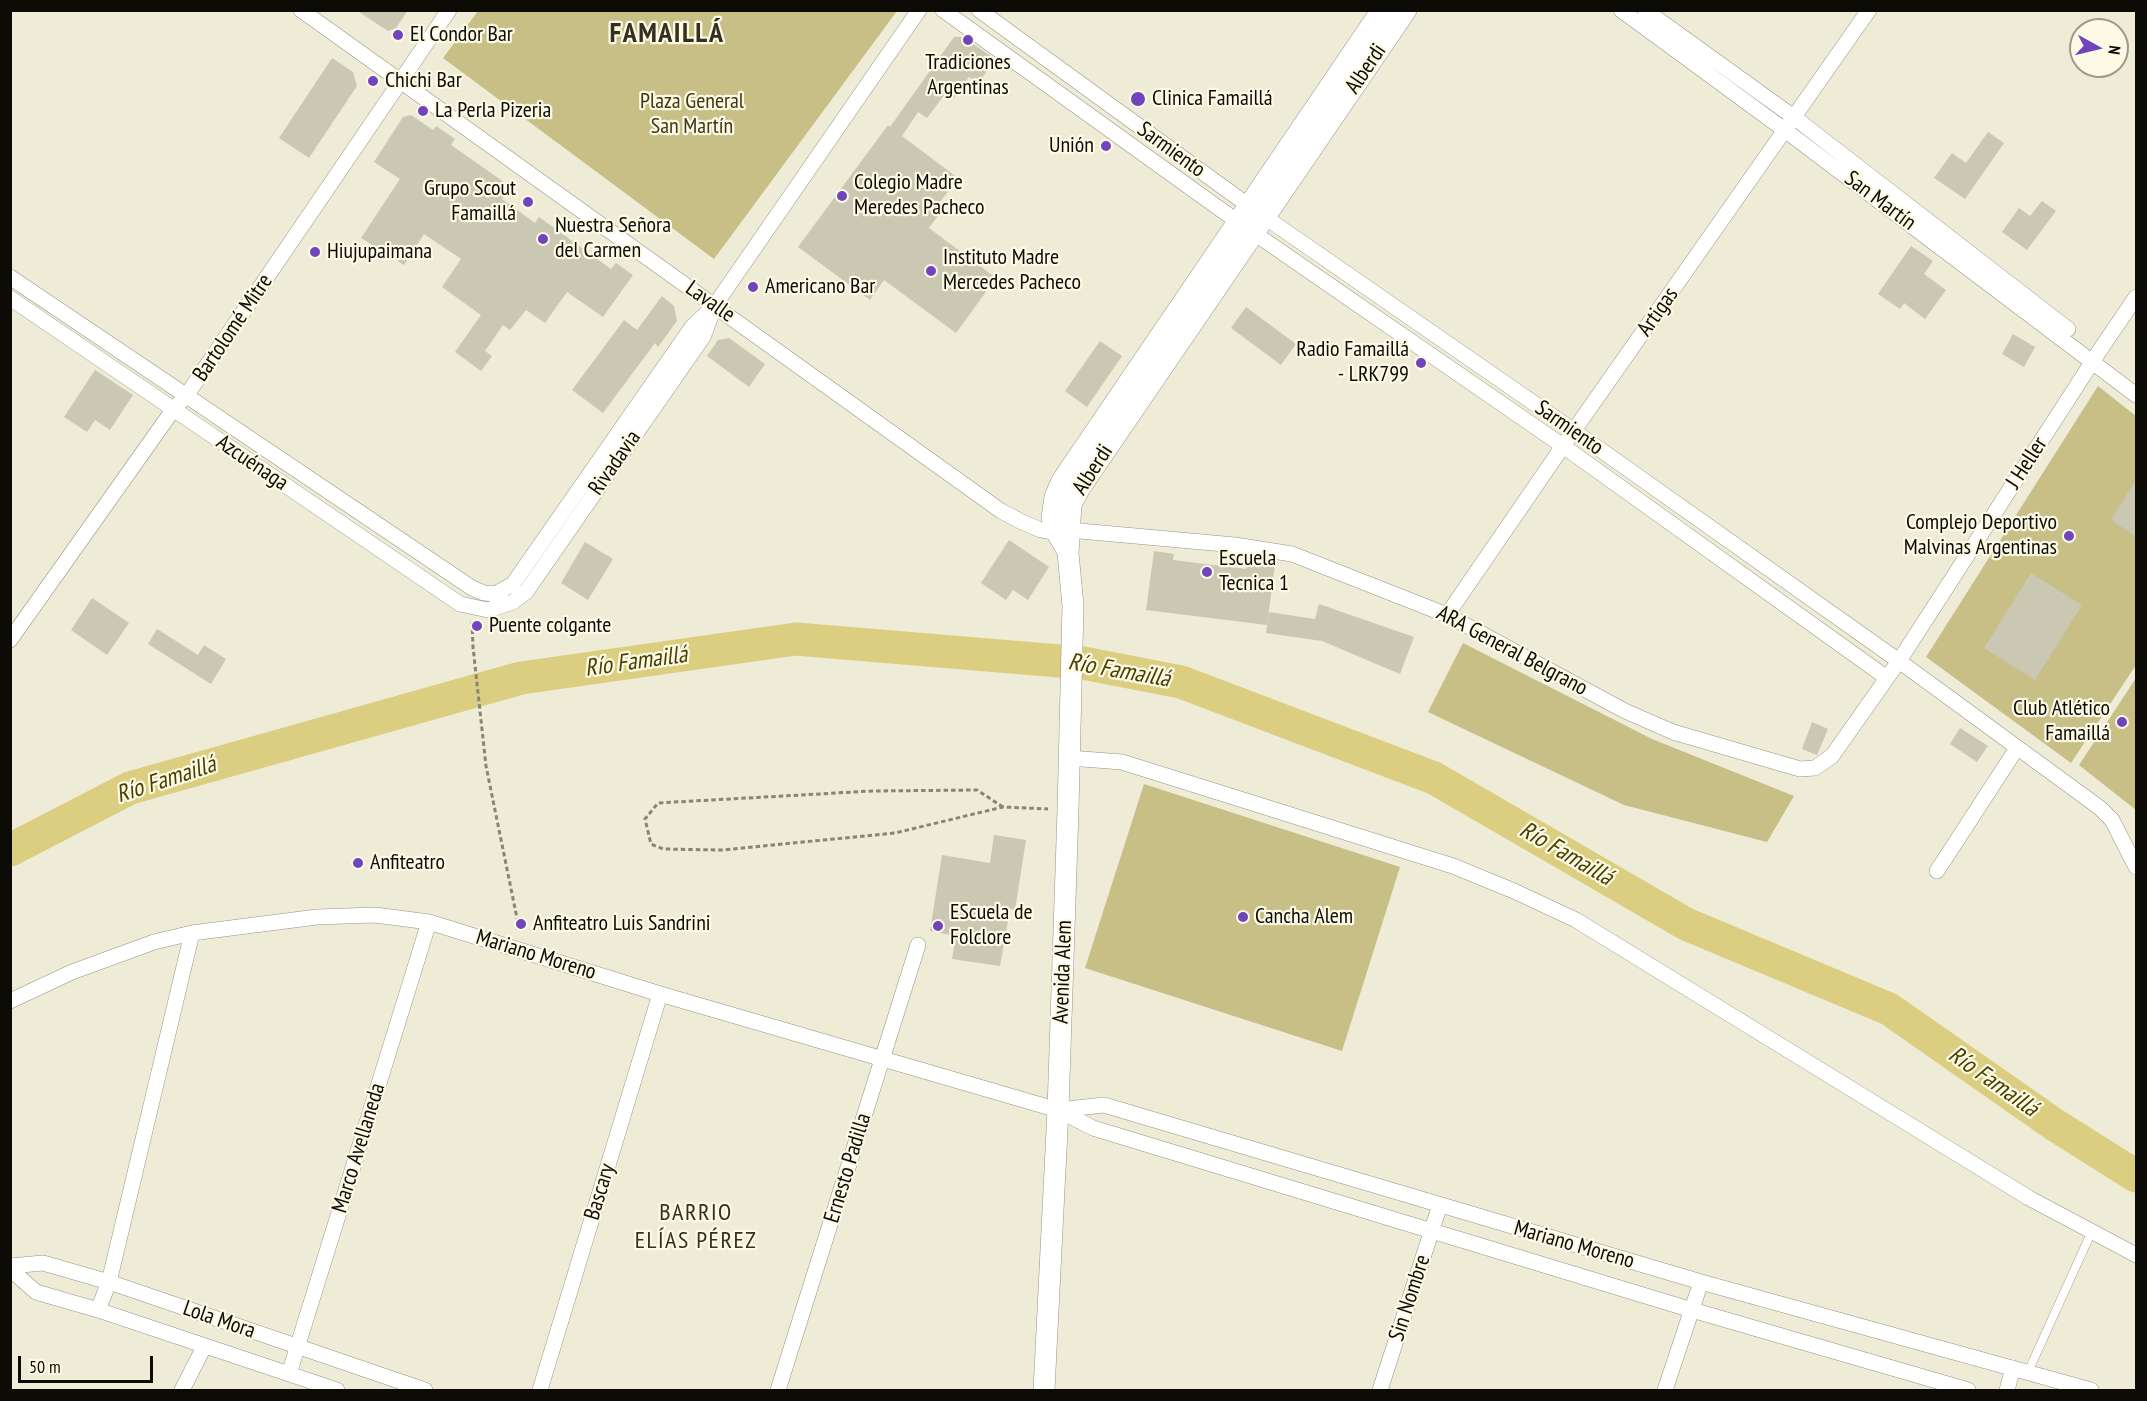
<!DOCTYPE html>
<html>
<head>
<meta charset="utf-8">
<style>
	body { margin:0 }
	#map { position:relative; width:2147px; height:1401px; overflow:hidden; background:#eeebd7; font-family:"PT Sans Narrow",sans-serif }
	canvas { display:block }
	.frame { position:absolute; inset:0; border:12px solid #0d0b06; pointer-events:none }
	.north { position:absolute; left:2069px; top:18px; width:60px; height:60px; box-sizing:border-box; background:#fcf9e4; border:2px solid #9c9a8b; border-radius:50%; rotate:98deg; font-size:16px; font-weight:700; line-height:24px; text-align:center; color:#0d0b06 }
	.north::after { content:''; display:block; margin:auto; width:21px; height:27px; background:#7144bc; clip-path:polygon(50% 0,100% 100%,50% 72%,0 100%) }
	.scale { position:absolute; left:18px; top:1356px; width:135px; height:27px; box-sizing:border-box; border:3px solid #0d0b06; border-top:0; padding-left:8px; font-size:18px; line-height:21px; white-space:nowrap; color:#0d0b06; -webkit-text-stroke:4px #fcf9e4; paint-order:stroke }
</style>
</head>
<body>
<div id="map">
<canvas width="2147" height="1401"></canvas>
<div class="frame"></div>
<div class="north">N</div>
<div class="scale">50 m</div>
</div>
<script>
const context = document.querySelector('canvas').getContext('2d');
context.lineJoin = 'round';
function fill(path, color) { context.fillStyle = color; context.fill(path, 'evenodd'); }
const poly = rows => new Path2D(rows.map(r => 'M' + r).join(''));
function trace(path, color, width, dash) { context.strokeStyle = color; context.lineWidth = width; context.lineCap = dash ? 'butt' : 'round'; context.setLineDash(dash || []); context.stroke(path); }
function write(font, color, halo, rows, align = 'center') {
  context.font = font + ' "PT Sans Narrow",sans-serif'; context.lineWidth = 4.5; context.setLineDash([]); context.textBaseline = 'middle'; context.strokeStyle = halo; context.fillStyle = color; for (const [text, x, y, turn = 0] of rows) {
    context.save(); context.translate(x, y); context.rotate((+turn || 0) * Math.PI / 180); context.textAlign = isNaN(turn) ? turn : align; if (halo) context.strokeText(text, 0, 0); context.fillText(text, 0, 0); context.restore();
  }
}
fill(poly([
	[478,11,478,10,897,11,714,259,443,58],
	[2098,386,2136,416,2136,665,2071,763,1926,657],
	[1463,643,1652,739,1794,796,1767,842,1624,805,1428,712],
	[2136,678,2136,810,2079,765],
	[1144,784,1400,867,1342,1051,1085,968]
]), '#c8bf87');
trace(poly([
	[10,850,130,788,521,678,796,639,1083,663,1181,682,1434,778,1686,924,1889,1009,2055,1125,2136,1176]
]), '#dbce80', 33);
fill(poly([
	[356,10,408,10,396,28,388,31],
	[954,37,963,37,995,59,978,84,969,77,953,99,945,94,927,118,918,112,902,136,958,178,940,202,945,206,929,228,996,278,956,333,884,280,870,300,798,247,888,125,890,127],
	[332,58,353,72,357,86,309,158,279,138],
	[411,115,433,130,436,126,455,139,451,145,511,187,502,199,535,223,539,217,611,269,616,263,633,275,603,317,567,292,545,323,526,310,510,330,503,325,485,351,492,356,481,371,455,352,481,315,442,287,461,259,424,234,404,265,361,238,400,179,374,162,403,117],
	[1988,132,2004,143,1965,199,1934,178,1952,153,1966,163],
	[2042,201,2056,211,2027,250,2002,232,2019,208,2030,216],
	[1911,246,1933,261,1924,274,1946,290,1925,319,1904,303,1900,309,1878,294],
	[662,296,674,306,677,321,658,347,655,343,603,413,572,390,624,320,637,330],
	[1246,307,1296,344,1281,365,1231,328],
	[2013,334,2035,347,2024,367,2002,354],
	[729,338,765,364,749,387,707,356,718,340],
	[1100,341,1122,356,1087,407,1065,391],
	[95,370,133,395,110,430,95,420,87,432,64,417],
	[2136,480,2136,537,2111,520],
	[1009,540,1049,567,1028,600,1013,590,1006,600,981,583],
	[585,542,613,559,588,600,561,583],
	[1154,551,1174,554,1173,560,1246,569,1247,561,1275,565,1267,625,1146,610],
	[2031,573,2082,605,2035,680,1984,648],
	[92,598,129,623,107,655,71,630],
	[1319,604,1414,637,1400,674,1322,641,1266,633,1269,612,1315,619],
	[157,629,198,655,204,645,226,659,211,684,148,644],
	[1812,722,1828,729,1817,755,1802,749],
	[1960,728,1988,746,1977,762,1950,744],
	[994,835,1026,840,1015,910,1010,909,1000,966,952,959,956,936,930,931,942,855,990,863]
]), '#cac7b3');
const lane = poly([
	[2028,1372,2092,1231]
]);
const street = poly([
	[301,10,1001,511,1022,522,1041,530,1057,533,1069,530,1235,545,1292,554,1447,615,1625,711,1673,732,1800,769,1815,768,1832,756,1899,661,2098,353,2136,297],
	[943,10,1238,222,1563,446,1887,678],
	[979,10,1249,206,1574,431,1899,661,2100,808,2112,820,2136,867],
	[1621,10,1786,131,2136,395],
	[1645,10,1795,118,2068,329],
	[10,277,472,588,484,593,495,594,513,584,692,327,715,305,703,337,526,592,513,602,488,610,460,604,10,298],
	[715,305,919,10],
	[1447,615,1563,446,1869,10],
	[10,640,173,410,186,396,449,10],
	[1069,758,1122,762,1453,866,1514,891,1576,920,2029,1198,2136,1255],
	[1937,871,2017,748],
	[10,1001,72,972,154,942,192,933,317,917,375,915,429,922,660,994,1058,1110,1093,1128,1692,1310,1968,1390],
	[1058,1110,1104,1105,1701,1282,2091,1390],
	[10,1266,43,1263,109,1282,425,1390],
	[10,1269,36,1292,98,1310,337,1390],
	[98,1310,109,1282,192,933],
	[289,1374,429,922],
	[182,1390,204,1347],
	[540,1390,660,994],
	[778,1390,918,945],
	[1380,1390,1440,1205],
	[1665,1390,1701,1282],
	[2007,1390,2013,1368]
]);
const secondary = poly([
	[1067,550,1057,533,1052,518,1055,497,1062,481,1382,10],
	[1044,1390,1058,1110,1068,810,1073,606,1068,553,1071,504,1081,486,1406,10]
]);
trace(lane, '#979481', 9);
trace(street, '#979481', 16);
trace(secondary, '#979481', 22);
trace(poly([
	[472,622,473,647,486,766,518,923,518,933],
	[1003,807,977,790,872,791,658,803,645,819,651,844,663,849,722,850,895,833,1003,807,1048,809]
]), '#878578', 3, [4.5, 3]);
trace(lane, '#fff', 8);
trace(street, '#fff', 15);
trace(secondary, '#fff', 21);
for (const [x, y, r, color] of [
	[398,35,6,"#7144bc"],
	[968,40,6,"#7144bc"],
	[373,81,6,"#7144bc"],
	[1138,99,8,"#7144bc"],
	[423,111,6,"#7144bc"],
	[1106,146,6,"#7144bc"],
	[842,196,6,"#7144bc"],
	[528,202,6,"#7144bc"],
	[543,239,6,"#7144bc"],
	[315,252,6,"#7144bc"],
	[931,271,6,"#7144bc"],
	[753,287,6,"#7144bc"],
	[1421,363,6,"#7144bc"],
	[2069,536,6,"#7144bc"],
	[1207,572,6,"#7144bc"],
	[477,626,6,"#7144bc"],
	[2122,722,6,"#7144bc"],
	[358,863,6,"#7144bc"],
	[1243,917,6,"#7144bc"],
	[521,924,6,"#7144bc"],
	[938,926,6,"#7144bc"]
]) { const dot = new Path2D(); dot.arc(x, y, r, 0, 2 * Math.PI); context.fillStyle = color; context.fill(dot); trace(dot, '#fcf9e4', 2); }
write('22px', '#0d0b06', '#fcf9e4', [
	["El Condor Bar",410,35],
	["Tradiciones",968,63,"center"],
	["Argentinas",968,88,"center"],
	["Chichi Bar",385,81],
	["Clinica Famaillá",1152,99],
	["La Perla Pizeria",435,111],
	["Unión",1094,146,"right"],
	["Colegio Madre",854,183],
	["Meredes Pacheco",854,208],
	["Grupo Scout",516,189,"right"],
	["Famaillá",516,214,"right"],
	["Nuestra Señora",555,226],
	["del Carmen",555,251],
	["Hiujupaimana",327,252],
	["Instituto Madre",943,258],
	["Mercedes Pacheco",943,283],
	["Americano Bar",765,287],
	["Radio Famaillá",1409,350,"right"],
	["- LRK799",1409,375,"right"],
	["Complejo Deportivo",2057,523,"right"],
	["Malvinas Argentinas",2057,548,"right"],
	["Escuela",1219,559],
	["Tecnica 1",1219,584],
	["Puente colgante",489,626],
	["Club Atlético",2110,709,"right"],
	["Famaillá",2110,734,"right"],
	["Anfiteatro",370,863],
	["EScuela de",950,913],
	["Folclore",950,938],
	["Cancha Alem",1255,917],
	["Anfiteatro Luis Sandrini",533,924]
], 'left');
write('22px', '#0d0b06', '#fcf9e4', [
	["Alberdi",1366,69,-56],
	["Sarmiento",1171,150,36],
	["San Martín",1880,201,37],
	["Lavalle",710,302,35],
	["Artigas",1658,312,-55],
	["Bartolomé Mitre",233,328,-56],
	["Sarmiento",1569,428,35],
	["Azcuénaga",252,463,34],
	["Rivadavia",615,463,-55],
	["J Heller",2027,463,-57],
	["Alberdi",1093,470,-57],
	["ARA General Belgrano",1512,651,28],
	["Mariano Moreno",536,955,17],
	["Avenida Alem",1063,972,-88],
	["Marco Avellaneda",359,1148,-73],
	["Ernesto Padilla",848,1168,-73],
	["Bascary",600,1192,-73],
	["Mariano Moreno",1574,1245,16],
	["Sin Nombre",1410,1298,-72],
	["Lola Mora",219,1320,19]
]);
write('22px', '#3d3715', '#fcf9e4', [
	["Plaza General",692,102],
	["San Martín",692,127]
]);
write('italic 24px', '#494000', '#fcf9e4', [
	["Río Famaillá",636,662,-8],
	["Río Famaillá",1119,671,10],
	["Río Famaillá",166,780,-18],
	["Río Famaillá",1566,854,30],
	["Río Famaillá",1993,1082,35]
]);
context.letterSpacing = '1.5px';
write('24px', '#333020', '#fcf9e4', [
	["BARRIO",696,1213],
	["ELÍAS PÉREZ",696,1241]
]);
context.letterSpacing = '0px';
context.letterSpacing = '1.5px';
write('bold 28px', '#333020', '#fcf9e4', [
	["FAMAILLÁ",667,34]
]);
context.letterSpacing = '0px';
</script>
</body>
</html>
